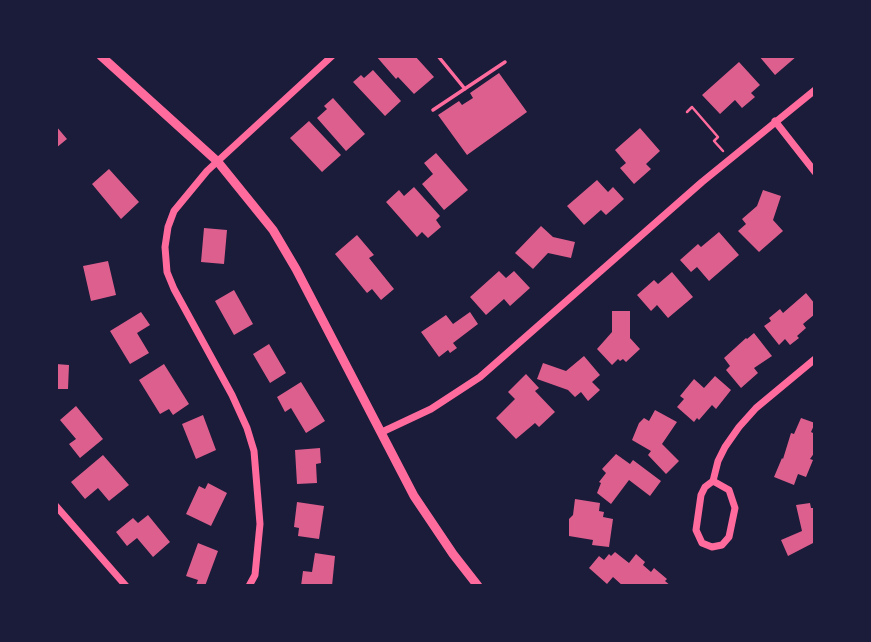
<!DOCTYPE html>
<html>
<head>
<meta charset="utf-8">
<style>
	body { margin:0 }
	#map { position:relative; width:871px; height:642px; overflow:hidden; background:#1b1b3a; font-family:Arial,sans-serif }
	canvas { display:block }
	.frame { position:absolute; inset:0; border:58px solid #1b1b3a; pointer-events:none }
</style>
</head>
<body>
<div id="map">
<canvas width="871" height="642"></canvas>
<div class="frame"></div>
</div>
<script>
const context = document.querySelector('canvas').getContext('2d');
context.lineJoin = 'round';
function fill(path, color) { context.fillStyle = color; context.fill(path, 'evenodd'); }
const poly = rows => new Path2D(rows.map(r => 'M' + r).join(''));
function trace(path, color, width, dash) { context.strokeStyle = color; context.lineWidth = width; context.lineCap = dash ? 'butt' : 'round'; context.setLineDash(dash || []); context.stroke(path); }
fill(poly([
	[376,56,415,56,434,77,414,94,398,77,396,79],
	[759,56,797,56,775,75],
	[739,62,760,85,751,93,755,97,742,108,735,100,720,114,702,95],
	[373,70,401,101,385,116,353,82,361,75,364,78],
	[499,73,527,112,467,155,438,115,459,101,462,105,473,98,470,93],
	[333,98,365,134,346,151,317,118,327,109,324,106],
	[309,121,341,155,322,172,290,138],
	[56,126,67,139,56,148],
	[640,128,660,151,646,164,651,169,634,184,620,168,626,163,615,150],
	[436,153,468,190,444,210,422,184,433,174,424,163],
	[109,169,139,202,121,219,92,184],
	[597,180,608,192,613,187,624,199,606,215,601,210,584,225,567,206],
	[414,187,440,216,436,220,441,227,428,238,422,232,417,237,386,202,399,190,404,196],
	[763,190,781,196,773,220,783,231,759,252,738,231,746,224,742,219,757,206],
	[541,226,553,237,575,242,571,258,548,253,533,269,515,253],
	[204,228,227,230,224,264,201,262],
	[719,232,739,255,709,281,697,267,691,272,680,260,698,244,701,247],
	[357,235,374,255,369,258,394,289,381,300,372,289,367,293,335,254],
	[108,261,116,295,91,301,83,266],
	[499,271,506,278,514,271,530,288,510,306,504,299,486,315,470,297],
	[672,272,693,297,668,318,657,305,651,311,637,295,654,280,658,284],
	[234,290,253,324,234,335,215,301],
	[806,293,815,304,815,314,803,324,806,328,797,336,799,338,790,345,785,339,779,345,764,326,771,321,769,318,780,309,783,313],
	[612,311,630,311,630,338,640,349,626,362,623,359,620,361,618,359,612,365,597,349,612,332],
	[141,312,150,325,137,333,149,353,130,364,110,331],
	[470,312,478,324,453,343,457,348,450,353,448,350,439,357,421,332,446,315,453,324],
	[754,333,772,356,754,368,758,373,741,388,726,370,730,366,724,358,746,338,747,339],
	[269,344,286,373,270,383,253,354],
	[584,356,600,375,592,382,600,390,588,401,581,392,575,397,568,390,537,379,543,363,566,371],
	[56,364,69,365,68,389,56,389],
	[164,364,189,404,173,415,169,409,160,414,139,380],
	[526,374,539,388,535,391,555,412,539,427,535,423,516,439,496,418,515,399,508,392],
	[715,376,731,390,716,409,712,405,699,420,697,418,694,422,677,407,684,399,680,396,694,379,704,388],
	[301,382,325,421,306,433,291,408,285,412,277,397],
	[76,406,103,439,80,458,69,444,76,439,60,420],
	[655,410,677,422,662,444,679,461,666,474,648,455,651,451,632,440,639,423,644,418,649,421],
	[203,415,216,450,196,459,182,424],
	[801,418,815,423,811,432,815,434,815,452,810,459,813,460,806,477,798,474,794,485,774,477,782,458,783,459,791,433,794,434],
	[320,448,321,463,316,464,317,483,297,484,295,450],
	[616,454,630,464,633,460,661,481,650,496,629,480,611,504,597,493,601,483,599,482,606,473,602,469],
	[103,455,129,485,109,501,98,488,85,499,71,482],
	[208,483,227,493,211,526,186,514,199,486,205,489],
	[575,499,600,503,599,511,604,512,603,517,613,519,609,547,592,545,593,540,569,536,569,519,573,515],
	[297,502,324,506,319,539,298,536,299,528,294,527],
	[810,503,811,508,815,508,815,542,788,556,781,540,802,531,796,505],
	[148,515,170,542,153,557,137,538,127,546,116,532,133,518,138,523],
	[198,543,218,551,205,586,196,585,198,580,186,576],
	[615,552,629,563,636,554,645,562,643,565,651,572,654,568,667,579,665,581,671,586,623,586,613,577,607,584,589,568,599,556,604,560,609,554,611,556],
	[315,553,335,556,332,586,301,586,303,571,312,572]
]), '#dd5f8e');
trace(poly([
	[687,112,692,107,718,137,714,141,723,151]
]), '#ff6b9d', 2.5);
trace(poly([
	[438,56,465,89],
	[433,110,505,62]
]), '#ff6b9d', 3.5);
trace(poly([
	[775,121,815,172],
	[382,432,431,409,480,377,702,182,815,90],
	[713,481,729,490,735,508,729,537,722,545,712,547,702,543,696,530,701,495,705,487,713,481,718,461,725,447,739,427,756,408,815,359],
	[56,506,126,586],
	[249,586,255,575,260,524,254,451,247,428,232,395,174,289,167,272,165,247,168,227,174,211,207,171,332,56]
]), '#ff6b9d', 7);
trace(poly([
	[101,56,218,162,273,230,296,269,414,496,453,554,478,586]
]), '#ff6b9d', 9);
</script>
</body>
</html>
